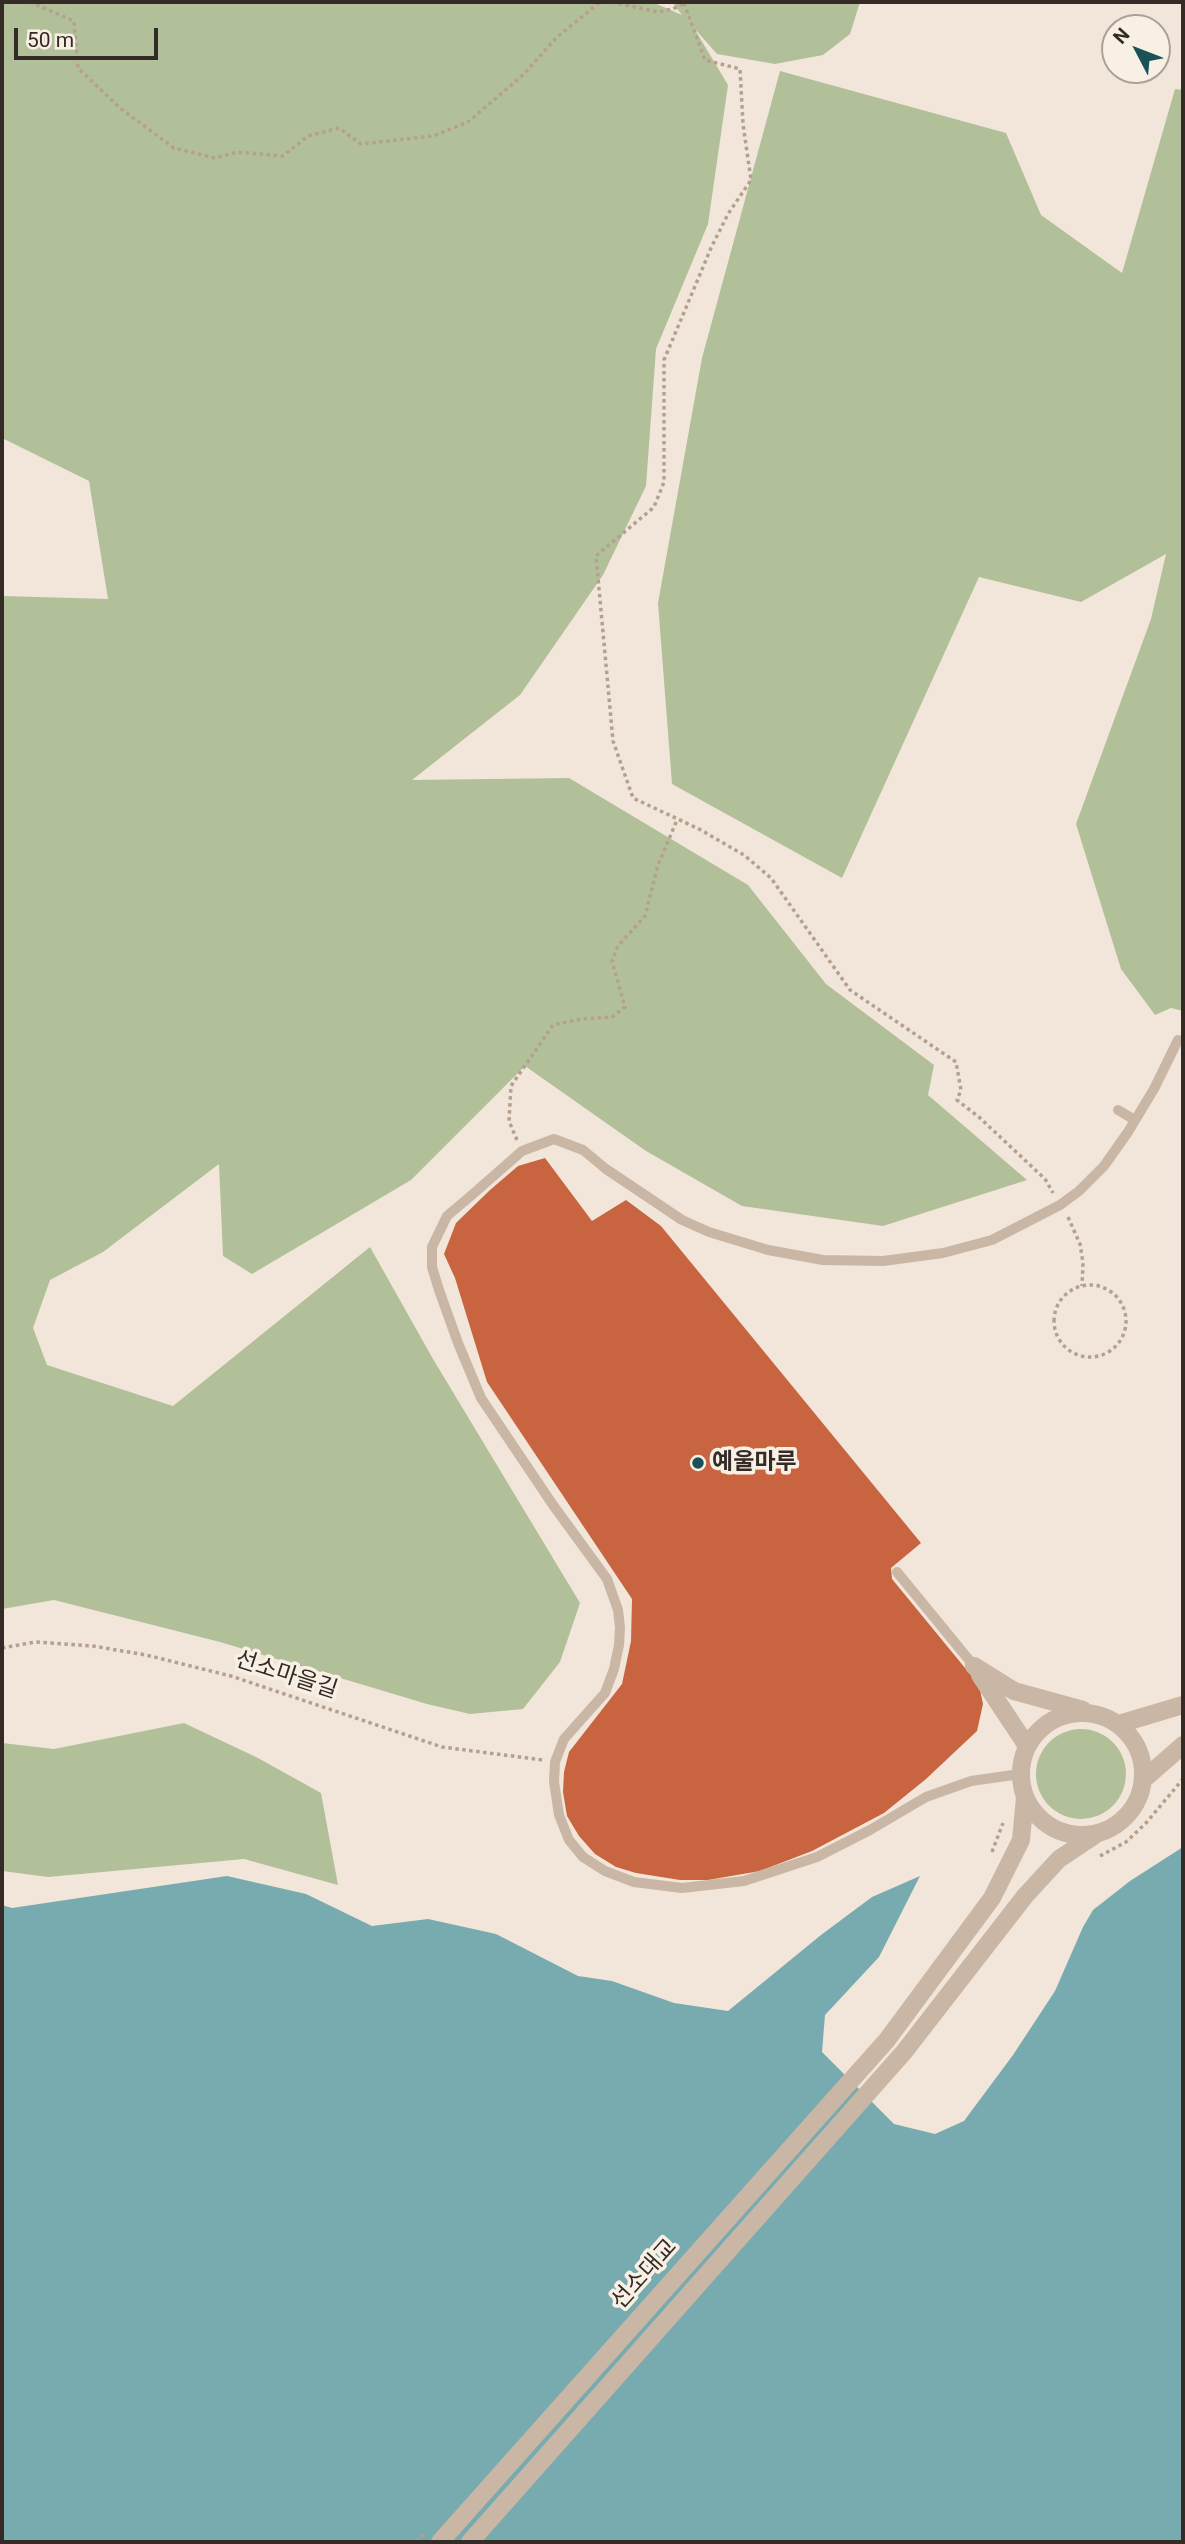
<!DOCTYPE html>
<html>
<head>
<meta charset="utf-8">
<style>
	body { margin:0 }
	#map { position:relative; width:1185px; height:2544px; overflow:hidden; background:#f1e6d9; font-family:Roboto,sans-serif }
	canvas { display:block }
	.frame { position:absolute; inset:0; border:4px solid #352b26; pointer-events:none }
	.north { position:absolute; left:1101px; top:14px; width:70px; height:70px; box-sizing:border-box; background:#f9f0e5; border:2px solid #aba199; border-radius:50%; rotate:312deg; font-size:19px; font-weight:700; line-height:28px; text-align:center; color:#352b26 }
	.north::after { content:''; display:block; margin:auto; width:24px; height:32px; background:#1b5257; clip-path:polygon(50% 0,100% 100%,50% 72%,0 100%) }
	.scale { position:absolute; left:14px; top:28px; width:144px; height:32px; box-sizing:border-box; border:4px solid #352b26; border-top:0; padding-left:9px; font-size:21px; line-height:24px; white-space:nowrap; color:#352b26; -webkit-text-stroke:5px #f9f0e5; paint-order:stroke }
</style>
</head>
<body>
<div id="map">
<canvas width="1185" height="2544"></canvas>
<div class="frame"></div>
<div class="north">N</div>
<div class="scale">50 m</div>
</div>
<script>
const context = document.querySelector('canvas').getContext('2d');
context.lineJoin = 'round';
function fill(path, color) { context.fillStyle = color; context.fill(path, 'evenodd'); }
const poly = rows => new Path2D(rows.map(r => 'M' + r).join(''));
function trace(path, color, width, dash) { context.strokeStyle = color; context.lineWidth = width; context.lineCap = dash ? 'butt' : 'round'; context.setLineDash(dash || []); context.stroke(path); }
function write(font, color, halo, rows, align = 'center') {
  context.font = font + ' Roboto,"Noto Sans KR",sans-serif'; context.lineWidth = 7; context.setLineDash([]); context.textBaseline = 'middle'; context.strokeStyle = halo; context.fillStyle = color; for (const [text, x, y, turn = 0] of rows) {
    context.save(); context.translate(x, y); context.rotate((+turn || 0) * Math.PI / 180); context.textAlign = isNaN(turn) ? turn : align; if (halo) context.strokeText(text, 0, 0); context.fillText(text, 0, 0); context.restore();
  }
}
fill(poly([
	[2,2,652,2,682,15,672,2,860,2,850,34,823,55,775,64,717,54,694,28,728,85,708,224,656,349,646,486,603,575,520,695,412,780,569,778,748,885,826,984,934,1065,928,1095,1027,1180,883,1226,742,1206,646,1151,525,1066,411,1180,252,1274,223,1256,219,1164,103,1252,50,1280,33,1328,47,1365,173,1406,370,1247,433,1359,580,1603,560,1662,523,1709,470,1714,427,1704,220,1642,54,1600,2,1609,2,596,108,599,89,481,2,438],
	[780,71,1006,133,1041,215,1122,273,1175,89,1183,90,1183,1011,1171,1008,1155,1015,1121,969,1076,824,1151,619,1166,554,1081,602,979,577,842,878,672,784,658,603,702,358],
	[184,1723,258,1758,321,1793,338,1885,244,1859,48,1877,2,1871,2,1743,54,1749],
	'1036 1774a45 45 0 1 1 90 0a45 45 0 1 1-90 0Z'
]), '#b2c099');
fill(poly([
	[1183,1847,1183,2542,2,2542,2,1905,12,1908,227,1876,306,1894,372,1926,428,1919,496,1934,578,1976,612,1981,674,2003,728,2011,821,1935,872,1897,920,1876,879,1957,825,2015,822,2052,894,2124,935,2134,964,2121,1013,2055,1055,1991,1083,1927,1093,1910,1130,1881]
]), '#77abaf');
fill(poly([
	[545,1158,592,1221,626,1200,661,1226,921,1543,891,1568,892,1579,979,1685,983,1704,977,1731,926,1779,884,1813,812,1851,760,1871,708,1880,680,1880,636,1873,616,1867,595,1854,579,1836,567,1816,563,1792,564,1772,569,1752,622,1684,631,1641,632,1599,487,1382,455,1278,444,1254,456,1223,490,1190,518,1166]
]), '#c86440');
trace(poly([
	[30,2,74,21,78,68,120,108,174,148,215,158,237,152,283,156,308,136,339,128,361,144,433,136,468,122,523,75,556,38,600,2],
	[612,2,658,12,673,9,686,2],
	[684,3,705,60,740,69,743,124,751,180,728,214,711,248,664,360,664,482,654,507,596,556,613,741,633,798,701,830,744,855,771,878,850,990,956,1062,961,1090,957,1100,980,1118,1045,1179,1053,1193],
	[517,1140,509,1121,511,1086,553,1025,581,1019,612,1017,625,1007,612,961,618,946,645,916,658,865,677,820],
	[1068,1217,1080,1244,1083,1263,1082,1286],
	'1054 1321a36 36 0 1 1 72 0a36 36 0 1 1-72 0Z',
	[2,1648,35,1642,93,1646,146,1655,231,1676,442,1747,543,1760],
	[992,1852,1003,1823],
	[1100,1856,1126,1842,1146,1823,1183,1779],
	[416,2542,424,2533]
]), '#b5a08f', 3.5, [3.5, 3.5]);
trace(poly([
	[1118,1110,1135,1120],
	[897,1572,974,1666],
	[1020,1774,971,1781,926,1797,870,1830,817,1857,744,1881,682,1888,634,1882,605,1871,583,1857,569,1840,559,1815,554,1782,555,1762,564,1739,605,1693,614,1669,619,1645,620,1628,618,1610,607,1579,553,1505,481,1398,458,1343,439,1290,432,1267,432,1247,447,1216,473,1194,522,1151,554,1139,583,1150,606,1169,682,1220,709,1232,768,1250,823,1260,883,1261,943,1253,992,1240,1060,1205,1079,1191,1104,1166,1128,1132,1154,1089,1178,1040]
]), '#c9b6a5', 10);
trace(poly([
	[974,1666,1014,1691,1083,1710],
	[980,1675,1027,1746],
	'1021 1774a61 61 0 1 1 122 0a61 61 0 1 1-122 0Z',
	[1119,1724,1183,1705],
	[1143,1780,1183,1745],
	[440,2542,887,2040,992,1898,1021,1840,1025,1797],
	[470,2542,904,2052,1025,1896,1059,1859,1098,1833]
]), '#c9b6a5', 18);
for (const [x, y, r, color] of [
	[698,1463,7,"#1b5257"]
]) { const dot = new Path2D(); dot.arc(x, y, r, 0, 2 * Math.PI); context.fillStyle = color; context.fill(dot); trace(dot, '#f9f0e5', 2.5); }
write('bold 23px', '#352b26', '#f9f0e5', [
	["예울마루",712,1463]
], 'left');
write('23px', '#352b26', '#f9f0e5', [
	["선소마을길",286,1676,18],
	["선소대교",645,2275,-48]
]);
</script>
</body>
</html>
